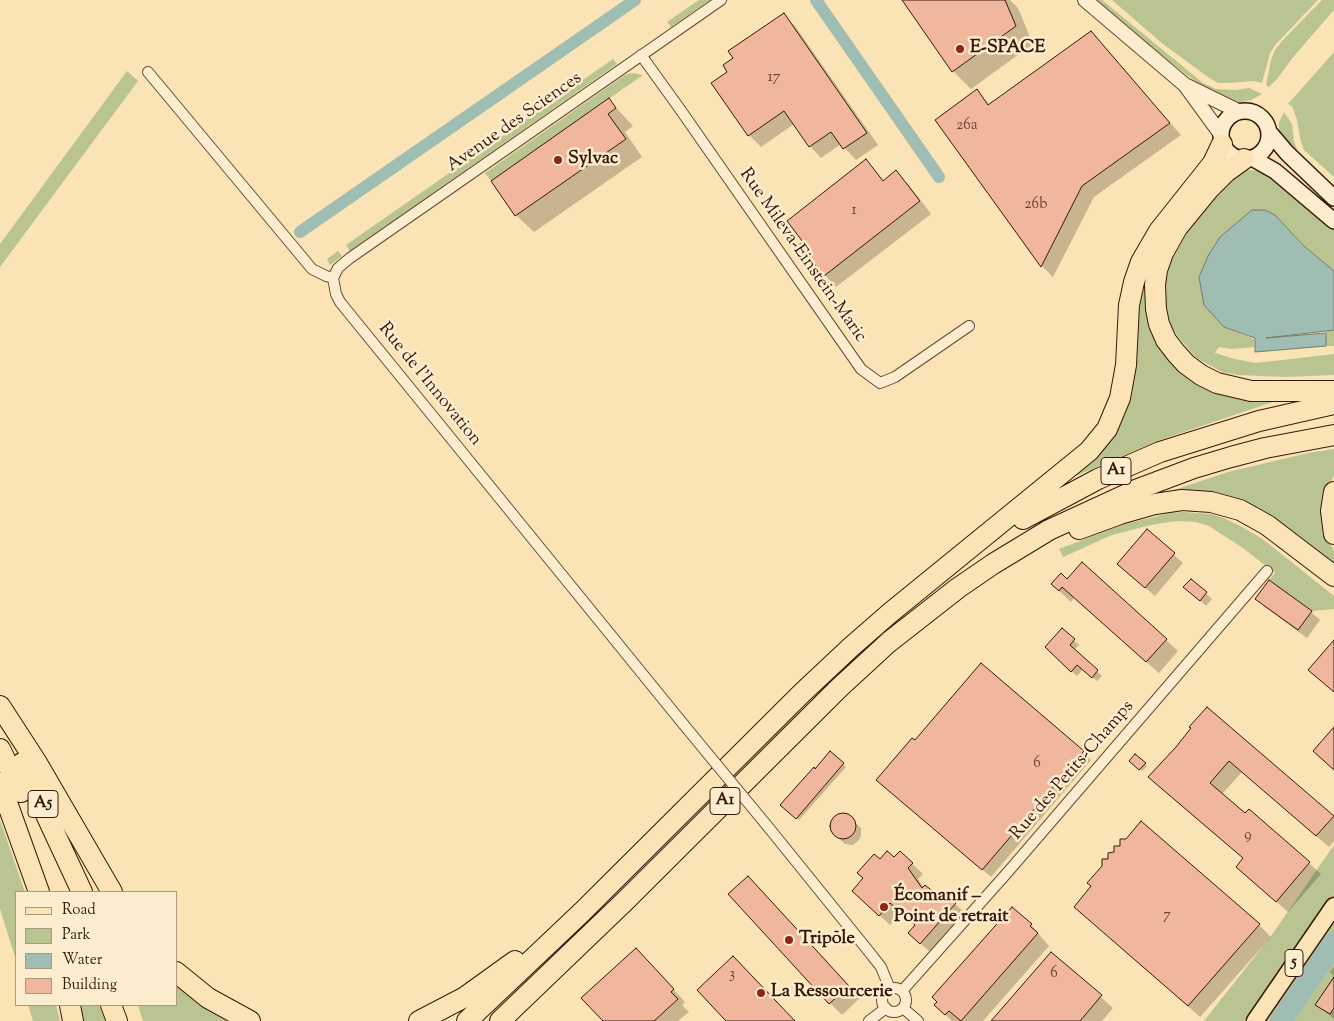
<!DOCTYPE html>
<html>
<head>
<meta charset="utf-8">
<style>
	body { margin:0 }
	#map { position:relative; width:1334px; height:1021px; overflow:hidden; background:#fae3b4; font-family:"Sorts Mill Goudy",serif }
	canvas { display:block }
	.legend { position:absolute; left:15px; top:891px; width:162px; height:115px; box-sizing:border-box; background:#fcedce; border:1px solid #ae9780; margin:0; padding:6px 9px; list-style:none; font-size:15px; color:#38170b }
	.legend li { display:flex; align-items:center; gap:10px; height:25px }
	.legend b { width:25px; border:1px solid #ae9780 }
</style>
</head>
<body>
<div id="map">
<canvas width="1334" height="1021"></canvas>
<ul class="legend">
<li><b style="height:6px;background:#fae3b4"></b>Road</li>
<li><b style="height:14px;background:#bac490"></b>Park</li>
<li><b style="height:14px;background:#9fbdb2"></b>Water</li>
<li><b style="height:14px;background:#f0b79d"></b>Building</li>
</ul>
</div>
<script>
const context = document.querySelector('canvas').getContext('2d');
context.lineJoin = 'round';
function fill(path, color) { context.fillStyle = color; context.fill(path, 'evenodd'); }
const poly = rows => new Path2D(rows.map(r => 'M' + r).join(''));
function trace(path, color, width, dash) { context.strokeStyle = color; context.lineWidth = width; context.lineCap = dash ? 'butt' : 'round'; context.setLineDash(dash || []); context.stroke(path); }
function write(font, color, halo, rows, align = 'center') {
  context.font = font + ' "Sorts Mill Goudy",serif'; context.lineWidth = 5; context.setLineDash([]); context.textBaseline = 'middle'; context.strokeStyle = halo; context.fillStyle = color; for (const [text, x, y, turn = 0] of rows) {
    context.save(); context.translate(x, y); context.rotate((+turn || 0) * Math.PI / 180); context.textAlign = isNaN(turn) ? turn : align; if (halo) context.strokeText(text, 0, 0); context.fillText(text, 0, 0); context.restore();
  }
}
fill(poly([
	[699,0,710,0,671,27,667,22],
	[1096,0,1102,0,1203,83,1216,89,1236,90,1249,88,1262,94,1251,100,1241,102,1231,101,1217,96,1187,75,1139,37],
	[1112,0,1318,0,1276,44,1270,53,1262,83,1254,81,1229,83,1218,83,1208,77,1163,44],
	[1322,0,1334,0,1334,10,1294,56,1277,79,1269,87,1266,85,1271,60,1275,50,1282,41],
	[1334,52,1334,177,1304,150,1301,142,1297,120,1292,106,1288,104],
	[613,59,617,64,350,251,346,245],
	[127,71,138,81,0,267,0,244],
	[631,73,643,75,491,181,485,173,625,75],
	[1284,112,1292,124,1294,141,1298,152,1302,158,1334,186,1334,190,1279,135,1279,122],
	[1248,170,1259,171,1273,179,1334,230,1334,271,1304,246,1275,215,1220,237,1199,277,1224,327,1254,339,1255,347,1231,349,1219,347,1215,353,1235,359,1256,363,1334,354,1334,375,1286,377,1238,375,1222,372,1198,359,1191,352,1177,335,1170,323,1165,298,1165,282,1173,257,1186,234,1197,219,1231,180,1242,171],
	[1158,250,1169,353,1276,401,1157,441,1076,476,1074,473,1102,444,1133,306],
	[338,251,342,256,330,265,327,259],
	[1334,330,1334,346,1326,346,1326,331],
	[1334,449,1334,476,1329,487,1329,541,1334,551,1334,565,1271,518,1169,496,1168,492,1228,472,1308,453],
	[1183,512,1211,514,1224,518,1244,528,1264,540,1334,596,1334,609,1312,611,1269,580,1275,573,1243,548,1209,526,1196,522,1177,521,1151,525,1112,535,1063,557,1059,549,1121,525,1170,513],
	[0,820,25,892,16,892,16,960,0,909],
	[1334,845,1334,895,1247,1021,1204,1021,1271,936],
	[1334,918,1334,1021,1264,1021],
	[176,979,236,1021,143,1021,138,1005,176,1005],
	[28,1005,56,1005,60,1021,33,1021],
	[78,1005,99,1005,105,1021,81,1021]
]), '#bac490');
const water = poly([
	[1252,210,1265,210,1275,215,1304,246,1334,271,1334,330,1266,338,1326,333,1326,346,1255,352,1255,338,1224,327,1204,305,1199,277,1208,256,1220,237,1252,210]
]);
fill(water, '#9fbdb2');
trace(water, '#767b6f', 1);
fill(poly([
	[904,0,1010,0,1018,8,1033,44,971,89,953,71],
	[783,15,795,26,878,145,856,160,841,144,821,158,810,146,794,124,761,147,749,135,729,72],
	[1091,32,1181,135,1094,197,1053,277,1042,266,936,120,977,91,990,105],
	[609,100,633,126,625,132,642,157,534,232,516,215],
	[866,161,884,181,896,172,908,184,931,214,836,287,825,275],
	[1147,531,1183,563,1155,596,1128,573],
	[1067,580,1166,640,1178,651,1159,673,1074,598,1071,602,1052,584],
	[1191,580,1212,599,1206,606,1191,592],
	[1257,599,1311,612,1320,620,1307,638,1266,608],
	[1062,630,1079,645,1074,650,1102,676,1097,681,1083,669,1077,676,1046,647],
	[981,665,1091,760,991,877,886,787,915,742],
	[1207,708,1334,818,1334,841,1329,847,1242,772,1222,794,1245,815,1249,810,1321,874,1288,912,1249,878,1244,859,1162,789,1176,748],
	[830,753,846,767,799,820,782,805,815,771],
	[1136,755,1147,766,1142,771,1131,761],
	[841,814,849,816,861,828,861,836,859,840,853,845,845,844,832,832,831,829,832,821],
	[900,852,923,874,918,879,924,888,940,899,955,904,966,914,931,953,920,943,916,925,902,912,890,925,864,901,880,861,894,859],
	[760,889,860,998,842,1015,830,1003],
	[1075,907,1259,925,1271,937,1200,1017],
	[1031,925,1049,946,983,1021,952,1021,936,1005],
	[1051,953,1113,1008,1102,1021,993,1021],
	[648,961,685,1002,682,1005,689,1012,678,1021,605,1021],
	[1334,966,1334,976,1330,972],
	[1334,979,1334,1019,1317,1004]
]), '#0003');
trace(poly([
	[816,0,939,177],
	[300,232,635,0]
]), '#9fbdb2', 12);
trace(poly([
	[1281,1021,1334,943]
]), '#9fbdb2', 22);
const building = poly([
	[902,0,1005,0,1016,26,952,72,902,0],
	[784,13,867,133,843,149,831,132,809,147,784,111,748,136,711,83,727,72,723,65,733,58,728,51,784,13],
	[1091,31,1170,123,1082,186,1041,267,935,120,977,89,988,105,1091,31],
	[609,98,616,108,608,114,626,139,515,216,491,181,609,98],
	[866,159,883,181,896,170,920,201,824,276,799,245,803,242,787,221,866,159],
	[1147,529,1175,553,1145,588,1117,564,1147,529],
	[1082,562,1167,639,1146,662,1062,587,1059,591,1051,584,1061,573,1067,579,1082,562],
	[1191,579,1207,592,1200,601,1183,587,1191,579],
	[1269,580,1312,611,1298,630,1255,599,1269,580],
	[1062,628,1075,639,1070,645,1098,670,1092,678,1077,665,1071,672,1045,647,1062,628],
	[1334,640,1334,692,1308,670,1334,640],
	[981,663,1084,751,982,870,876,780,912,738,915,740,981,663],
	[1207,707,1334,816,1316,836,1229,761,1210,783,1245,813,1249,809,1310,862,1276,902,1236,867,1243,858,1148,777,1176,747,1191,728,1189,727,1207,707],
	[1334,727,1334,770,1313,751,1334,727],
	[830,751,844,763,796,819,780,805,814,767,815,769,830,751],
	[1135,754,1146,763,1139,770,1129,761,1135,754],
	'830 826a13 13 0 1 1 26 0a13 13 0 1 1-26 0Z',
	[1141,821,1260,924,1188,1006,1074,907,1091,886,1087,883,1102,866,1102,859,1108,859,1108,853,1114,852,1114,846,1120,846,1120,839,1126,839,1141,821],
	[887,851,894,857,900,851,913,863,908,868,922,888,925,885,940,897,944,892,956,903,920,944,908,933,915,925,890,903,879,916,852,891,863,878,857,873,874,854,880,859,887,851],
	[748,876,849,986,829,1004,728,894,748,876],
	[1012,907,1032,924,1030,926,1038,933,961,1021,949,1011,945,1015,934,1005,937,1002,932,997,1012,907],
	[636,948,674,989,671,992,678,999,654,1021,603,1021,581,998,636,948],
	[1051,952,1102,995,1080,1021,991,1021,1051,952],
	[733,956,795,1021,726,1021,697,990,733,956],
	[1334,977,1334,1008,1330,1014,1315,1005,1334,977]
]);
fill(building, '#f0b79d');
trace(building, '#38170b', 1);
const minor = poly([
	[641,55,682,112,861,369,880,383,895,377,969,326],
	[148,72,312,269,326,276,333,278],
	[684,725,340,302,336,294,333,278,338,268,350,258,721,0],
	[769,828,870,953,881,967,890,989],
	'882 1000a12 12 0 1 1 24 0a12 12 0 1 1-24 0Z',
	[902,991,1007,873,1267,571],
	[903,1008,918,1021],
	[869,1021,886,1008]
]);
const tertiary = poly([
	[1085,0,1185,85,1220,133],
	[1187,86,1238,111]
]);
const secondary = poly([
	'1221 135a24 24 0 1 1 48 0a24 24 0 1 1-48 0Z',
	[1270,133,1287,153,1334,198],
	[1252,158,1275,171,1334,221]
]);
const primary = poly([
	[1255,1021,1334,906]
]);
const motorway = poly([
	[1244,159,1226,172,1209,189,1177,228,1163,253,1157,270,1155,285,1156,309,1159,324,1166,340,1176,353,1186,364,1201,375,1217,383,1251,391,1334,391],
	[1334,492,1331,511,1334,534],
	[1023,519,1098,479,1160,452,1259,421,1334,404],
	[1079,529,1120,514,1155,504,1182,500,1211,502,1240,510,1267,525,1334,576],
	[0,706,37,763,112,892],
	[0,749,21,792],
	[22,763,82,892],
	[0,783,39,892],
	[176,972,208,998,250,1021],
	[70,1005,73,1021],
	[111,1005,117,1021],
	[419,1021,465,997,515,961],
	[467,1021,582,912,802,693,851,647,890,613,1089,451,1107,429,1120,398,1126,365,1129,305,1134,282,1141,262,1159,231,1213,163,1222,144],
	[500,1021,624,902,839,688,889,642,958,588,993,564,1049,530,1138,489,1194,468,1231,457,1265,448,1334,435]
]);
trace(minor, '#684a35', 12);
trace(tertiary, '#684a35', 16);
trace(secondary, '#38170b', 18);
trace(primary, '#38170b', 19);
trace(motorway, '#38170b', 22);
trace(minor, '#fcedce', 10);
trace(tertiary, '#fcedce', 14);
trace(secondary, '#fcedce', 15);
trace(primary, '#fae3b4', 16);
trace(motorway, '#fae3b4', 20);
const minorBridge = poly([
	[684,725,769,828]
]);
trace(minorBridge, '#684a35', 12, []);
trace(minorBridge, '#fcedce', 10);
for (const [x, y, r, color] of [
	[960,49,5,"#8f2418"],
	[558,160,5,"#8f2418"],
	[884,907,5,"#8f2418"],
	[789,940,5,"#8f2418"],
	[761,993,5,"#8f2418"]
]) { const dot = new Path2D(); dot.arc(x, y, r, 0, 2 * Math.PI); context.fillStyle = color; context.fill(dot); trace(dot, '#fcedce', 2); }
write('15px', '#663f30', null, [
	["17",774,78],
	["26a",967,126],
	["26b",1036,205],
	["1",854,211],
	["6",1037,764],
	["9",1248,836],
	["7",1167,916],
	["6",1054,974],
	["3",732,975]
]);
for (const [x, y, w] of [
	[1116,471,30],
	[725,801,30],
	[43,804,30],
	[1294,963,18]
]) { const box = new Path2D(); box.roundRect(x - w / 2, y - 13.5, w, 27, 4); context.fillStyle = '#fcedce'; context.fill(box); trace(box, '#38170b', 1); }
write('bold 16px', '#38170b', null, [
	["A1",1116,471],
	["A1",725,801],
	["A5",43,804],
	["5",1294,963]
]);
write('bold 18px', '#38170b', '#fcedce', [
	["E-SPACE",970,49],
	["Sylvac",568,160],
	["Écomanif –",894,897],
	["Point de retrait",894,918],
	["Tripōle",799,940],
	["La Ressourcerie",771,993]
], 'left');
write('18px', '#38170b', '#fcedce', [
	["Avenue des Sciences",515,123,-35],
	["Rue Mileva-Einstein-Maric",802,256,55],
	["Rue de l'Innovation",429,385,51],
	["Rue des Petits-Champs",1073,771,-49]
]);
</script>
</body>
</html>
